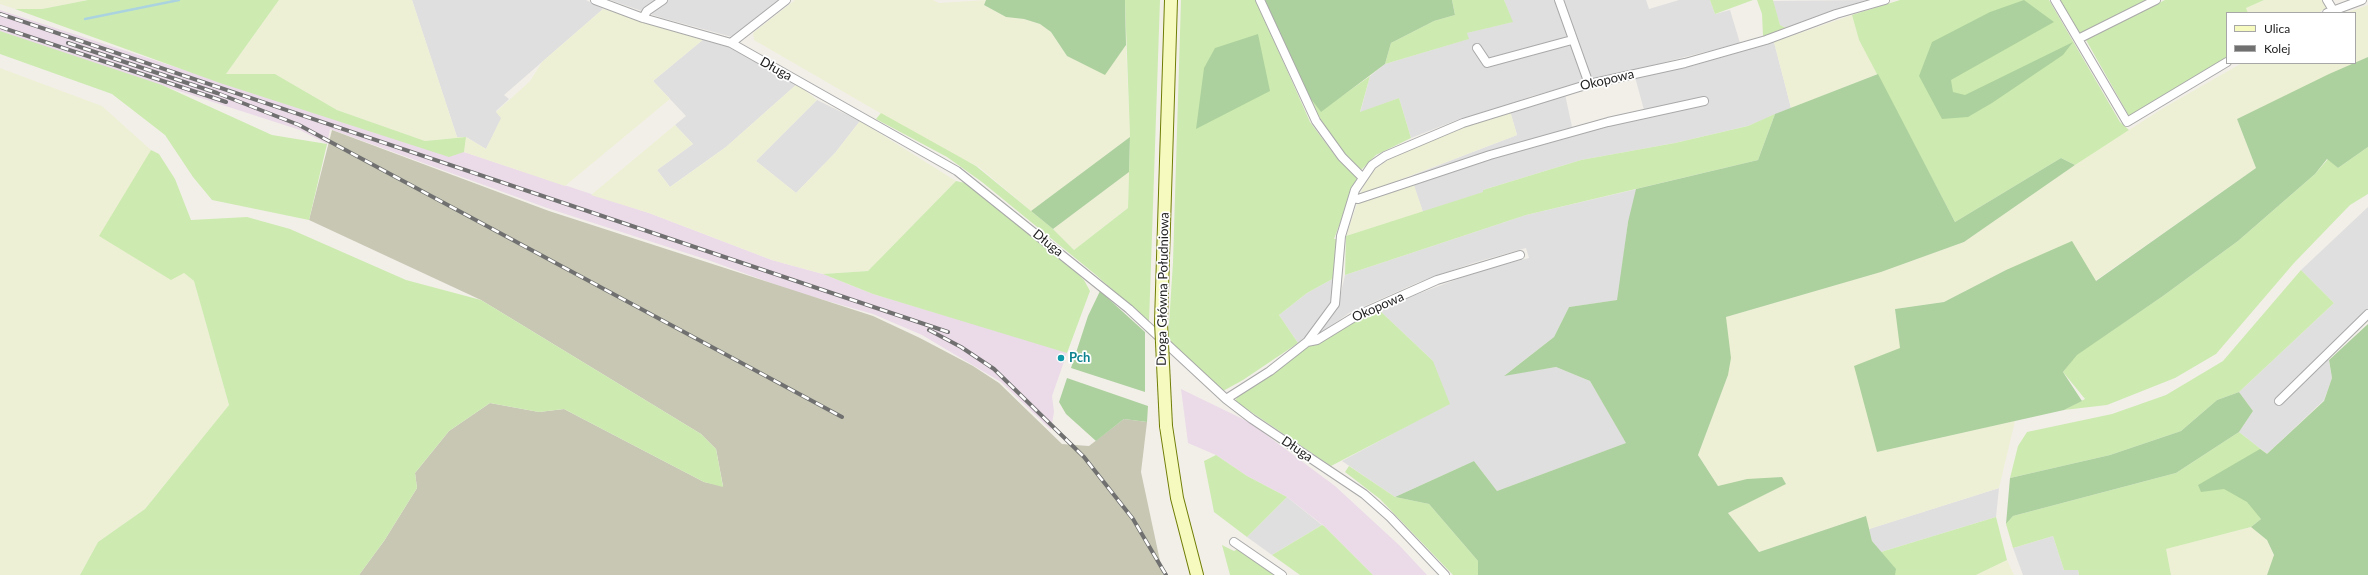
<!DOCTYPE html>
<html>
<head>
<meta charset="utf-8">
<style>
	body { margin:0 }
	#map { position:relative; width:2368px; height:575px; overflow:hidden; background:#f2efe9; font-family:Lato,sans-serif }
	canvas { display:block }
	.legend { position:absolute; left:2226px; top:12px; width:130px; height:52px; box-sizing:border-box; background:#fff; border:1px solid #a7a7a7; margin:0; padding:5px 7px; list-style:none; font-size:12px; color:#222 }
	.legend li { display:flex; align-items:center; gap:8px; height:20px }
	.legend b { width:20px; border:1px solid #a7a7a7 }
</style>
</head>
<body>
<div id="map">
<canvas width="2368" height="575"></canvas>
<ul class="legend">
<li><b style="height:5px;background:#f7fabf"></b>Ulica</li>
<li><b style="height:5px;background:#707070"></b>Kolej</li>
</ul>
</div>
<script>
const context = document.querySelector('canvas').getContext('2d');
context.lineJoin = 'round';
function fill(path, color) { context.fillStyle = color; context.fill(path, 'evenodd'); }
const poly = rows => new Path2D(rows.map(r => 'M' + r).join(''));
function trace(path, color, width, dash) { context.strokeStyle = color; context.lineWidth = width; context.lineCap = dash ? 'butt' : 'round'; context.setLineDash(dash || []); context.stroke(path); }
function write(font, color, halo, rows, align = 'center') {
  context.font = font + ' Lato,sans-serif'; context.lineWidth = 3.5; context.setLineDash([]); context.textBaseline = 'middle'; context.strokeStyle = halo; context.fillStyle = color; for (const [text, x, y, turn = 0] of rows) {
    context.save(); context.translate(x, y); context.rotate((+turn || 0) * Math.PI / 180); context.textAlign = isNaN(turn) ? turn : align; if (halo) context.strokeText(text, 0, 0); context.fillText(text, 0, 0); context.restore();
  }
}
fill(poly([
	[412,0,586,0,603,9,504,95,509,99,496,111,502,118,486,149,466,137,457,137],
	[610,0,778,0,732,37,659,17],
	[1504,0,1646,0,1649,9,1679,0,1710,0,1715,14,1730,10,1740,43,1532,96,1480,115,1462,118,1411,138,1399,98,1360,113,1370,76,1385,64,1468,39,1466,33,1512,22],
	[1870,0,1788,29,1780,25,1772,1],
	[705,38,730,47,797,84,726,147,670,187,657,170,693,144,675,125,686,116,653,81],
	[1774,42,1791,108,1748,126,1675,143,1581,160,1483,190,1484,192,1423,212,1414,187,1413,175,1517,135,1510,111,1565,94,1572,127,1644,110,1635,77,1695,65],
	[817,100,860,121,835,153,796,193,756,161],
	[1722,169,1708,210,1628,222,1618,300,1569,307,1554,337,1505,375,1556,367,1590,381,1627,443,1497,491,1474,461,1395,497,1342,461,1433,412,1433,361,1378,309,1476,272,1529,258,1526,248,1473,263,1419,282,1349,313,1316,337,1337,310,1345,275,1526,215],
	[2368,207,2368,310,2327,350,2332,378,2324,400,2267,454,2239,432,2253,411,2239,392,2334,303,2301,270],
	[1336,277,1333,300,1313,332,1298,343,1279,315,1307,293],
	[1999,488,1996,517,1881,552,1872,541,1869,529],
	[1287,497,1322,525,1272,555,1247,537],
	[2053,536,2064,570,2078,570,2079,575,2023,575,2013,548]
]), '#e0dfdf');
fill(poly([
	[0,10,449,156,458,152,464,152,649,213,772,260,823,274,873,294,1059,349,1067,353,1052,396,1054,412,1051,430,1001,382,922,335,873,314,796,292,708,260,547,208,330,129,327,144,300,130,64,54,0,31],
	[1181,389,1249,422,1335,486,1399,545,1427,575,1373,575,1324,526,1287,497,1247,476,1216,455,1188,443]
]), '#ebdbe8');
fill(poly([
	[332,130,549,211,873,316,920,338,973,366,999,383,1062,444,1089,446,1124,419,1147,422,1141,472,1163,575,359,575,384,541,417,488,415,473,449,431,490,403,539,412,564,409,704,482,723,486,716,449,701,434,481,300,309,220]
]), '#c7c7b4');
fill(poly([
	[0,0,88,0,42,9,15,9,0,4],
	[279,0,412,0,457,137,466,137,486,149,501,118,496,112,530,81,542,62,603,9,705,38,653,81,670,99,565,186,464,152,466,137,425,141,337,110,275,74,226,74],
	[795,0,933,0,939,3,986,0,984,5,1006,17,1024,19,1040,24,1051,32,1067,56,1105,74,1126,45,1130,137,1031,211,979,167,937,146,754,40,753,33],
	[2264,0,2323,0,2327,8,2317,13,2248,13,2245,8],
	[2368,5,2368,57,2355,63,2355,13,2346,13],
	[1852,15,1859,40,1878,74,1791,108,1774,42],
	[2242,63,2355,63,2237,119,2256,168,2095,281,2006,270,1944,302,1895,309,1901,348,1877,452,2015,421,1999,488,1869,529,1866,516,1759,552,1728,513,1786,483,1781,477,1718,486,1698,455,1728,375,1726,317,1881,272,1964,242,2085,158,2165,107],
	[0,68,102,106,151,150,147,158,184,273,194,281,229,405,145,509,98,542,80,575,0,575],
	[797,84,817,100,756,161,796,193,835,153,860,121,956,181,868,271,823,274,772,260,649,213,591,195,675,125,693,144,657,170,670,187,726,147],
	[1510,111,1517,135,1360,195,1364,185,1373,171,1403,149,1470,122],
	[1129,172,1128,208,1074,250,1053,229],
	[1414,185,1423,212,1346,236,1357,204],
	[2251,527,2267,540,2274,556,2267,575,2171,575,2165,549],
	[2007,560,2014,575,1976,575]
]), '#eef0d5');
fill(poly([
	[88,0,279,0,226,74,275,74,337,110,425,141,466,137,464,152,449,157,220,83,15,9,42,9],
	[1125,0,1160,0,1149,323,1096,275,982,182,947,157,876,119,881,113,976,166,1053,229,1074,250,1128,208,1130,137],
	[1181,0,1256,0,1310,122,1336,157,1357,178,1334,239,1337,239,1336,277,1307,293,1279,315,1298,343,1243,380,1223,391,1168,340,1173,262],
	[1452,0,1504,0,1513,22,1467,33,1469,39,1385,64,1391,43,1434,21,1455,15],
	[1710,0,1753,0,1715,14],
	[1757,0,1773,0,1780,25,1788,29,1763,36,1762,14],
	[1900,0,2049,0,2120,122,2129,130,2075,165,2061,158,1955,222,1859,40,1852,15],
	[2060,0,2149,0,2083,34,2078,32],
	[2165,0,2264,0,2246,8,2248,13,2227,13,2227,59,2129,116,2086,40],
	[0,31,162,85,272,135,327,144,309,220,212,200,193,177,165,135,112,94,0,54],
	[1370,76,1360,112,1399,98,1411,138,1376,155,1361,170,1346,156,1321,120,1307,94,1321,111],
	[1775,114,1758,160,1526,215,1345,275,1346,236,1483,192,1483,190,1581,160,1675,143,1748,126],
	[2368,147,2368,194,2350,205,2294,263,2216,354,2175,378,2107,405,2064,410,2085,399,2063,372,2076,355,2163,296,2238,241,2315,174,2328,159,2338,168],
	[151,150,159,154,175,179,191,220,247,217,290,229,406,280,481,300,701,434,716,449,723,487,704,482,564,409,539,412,490,403,449,431,415,473,417,488,384,541,359,575,80,575,98,542,145,509,229,405,194,281,184,273,171,280,99,236],
	[956,181,965,183,1064,261,1084,280,1090,291,1067,353,873,294,823,274,868,271],
	[2301,270,2334,303,2239,392,2217,400,2181,431,2110,455,2010,478,2018,446,2027,432,2112,414,2166,395,2223,361],
	[1378,309,1433,361,1450,404,1331,466,1235,401,1238,396,1277,371,1308,344,1319,344,1355,319],
	[2239,432,2267,454,2278,444,2368,529,2298,559,2261,519,2251,527,2166,549,2171,575,2079,575,2078,570,2064,570,2053,536,2013,548,2006,524,2013,516,2176,473],
	[1216,455,1247,476,1287,497,1247,537,1214,512,1204,461],
	[1349,466,1395,497,1429,504,1478,561,1478,575,1453,575,1380,499,1345,472],
	[1996,517,2007,560,1976,575,1895,575,1895,569,1881,552],
	[1322,525,1324,526,1373,575,1300,575,1272,555],
	[1222,545,1234,551,1240,548,1278,575,1230,575]
]), '#cdebb0');
fill(poly([
	[986,0,1125,0,1126,45,1105,75,1067,56,1051,32,1040,24,1024,19,1006,17,984,5],
	[1265,0,1452,0,1455,15,1434,21,1391,43,1385,64,1321,112,1307,94],
	[2024,0,2054,22,1951,80,1953,92,1965,95,2073,42,2063,55,1992,103,1968,117,1942,119,1919,76,1932,42,1990,12],
	[1258,34,1270,91,1196,129,1204,68,1215,48],
	[2368,57,2368,147,2338,168,2327,159,2315,174,2238,241,2163,296,2077,355,2063,372,2082,401,2064,410,1877,452,1854,366,1900,348,1895,309,1944,302,2006,270,2072,241,2096,281,2256,168,2237,119,2329,74],
	[1878,74,1955,222,2061,158,2075,165,1964,242,1881,272,1726,317,1731,358,1728,375,1698,455,1718,486,1747,479,1782,477,1786,484,1728,513,1759,552,1866,516,1872,541,1896,569,1895,575,1478,575,1478,561,1429,504,1395,497,1474,461,1497,491,1626,443,1590,381,1556,367,1504,376,1554,337,1569,307,1617,300,1628,222,1636,189,1758,160,1775,114],
	[1130,137,1129,172,1053,229,1031,211],
	[1100,291,1145,332,1145,392,1071,368,1088,316],
	[2368,324,2368,575,2267,575,2274,555,2267,540,2251,527,2261,519,2247,502,2224,489,2201,492,2198,485,2260,449,2267,454,2324,401,2332,378,2329,360],
	[1067,378,1148,406,1147,422,1124,419,1096,441,1066,414,1059,402],
	[2239,392,2253,411,2239,432,2176,473,2013,516,2006,524,2010,478,2110,455,2181,431,2217,400]
]), '#add19e');
trace(poly([
	[85,19,179,0]
]), '#aad3df', 2.5);
const street = poly([
	[595,0,643,18,731,43,957,171,1129,309,1226,399,1252,419,1364,494,1390,517,1445,575],
	[1260,0,1316,121,1342,157,1363,178],
	[1559,0,1589,84],
	[2055,0,2127,122,2227,62],
	[2327,0,2333,10],
	[2327,13,2362,0],
	[643,18,647,11,663,0],
	[2078,39,2156,0],
	[731,43,786,0],
	[1477,48,1487,63,1572,40],
	[1353,198,1358,199,1490,155,1547,139,1608,122,1704,101],
	[1307,342,1317,340,1356,316,1437,280,1520,255],
	[1226,399,1270,371,1307,342,1335,304,1341,236,1355,190,1372,165,1385,156,1463,123,1589,84,1685,63,1766,40,1836,14,1885,0],
	[2279,401,2368,314],
	[1234,542,1282,575]
]);
const secondary = poly([
	[1161,322,1171,0],
	[1166,426,1177,498,1197,575]
]);
trace(street, '#a9a9a9', 10);
trace(secondary, '#707d05', 14);
trace(street, '#fff', 8);
trace(secondary, '#f7fabf', 12);
const rail = poly([
	[0,14,948,332],
	[0,27,226,102],
	[68,43,217,93,299,125,842,417],
	[929,330,961,347,994,369,1084,457,1133,519,1166,575]
]);
trace(rail, '#707070', 4);
trace(rail, '#fff', 2.5, [8]);
const secondaryBridge = poly([
	[1161,322,1166,426]
]);
trace(secondaryBridge, '#707d05', 14, []);
trace(secondaryBridge, '#f7fabf', 12);
for (const [x, y, r, color] of [
	[1061,358,4,"#0f9aa8"]
]) { const dot = new Path2D(); dot.arc(x, y, r, 0, 2 * Math.PI); context.fillStyle = color; context.fill(dot); trace(dot, '#fff', 1.5); }
write('13px', '#222', '#fff', [
	["Długa",776,69,29],
	["Okopowa",1607,80,-13],
	["Długa",1048,243,39],
	["Droga Główna Południowa",1163,289,-89],
	["Okopowa",1378,307,-24],
	["Długa",1297,449,34]
]);
write('bold 13px', '#0d838f', '#fff', [
	["Pch",1069,358]
], 'left');
</script>
</body>
</html>
